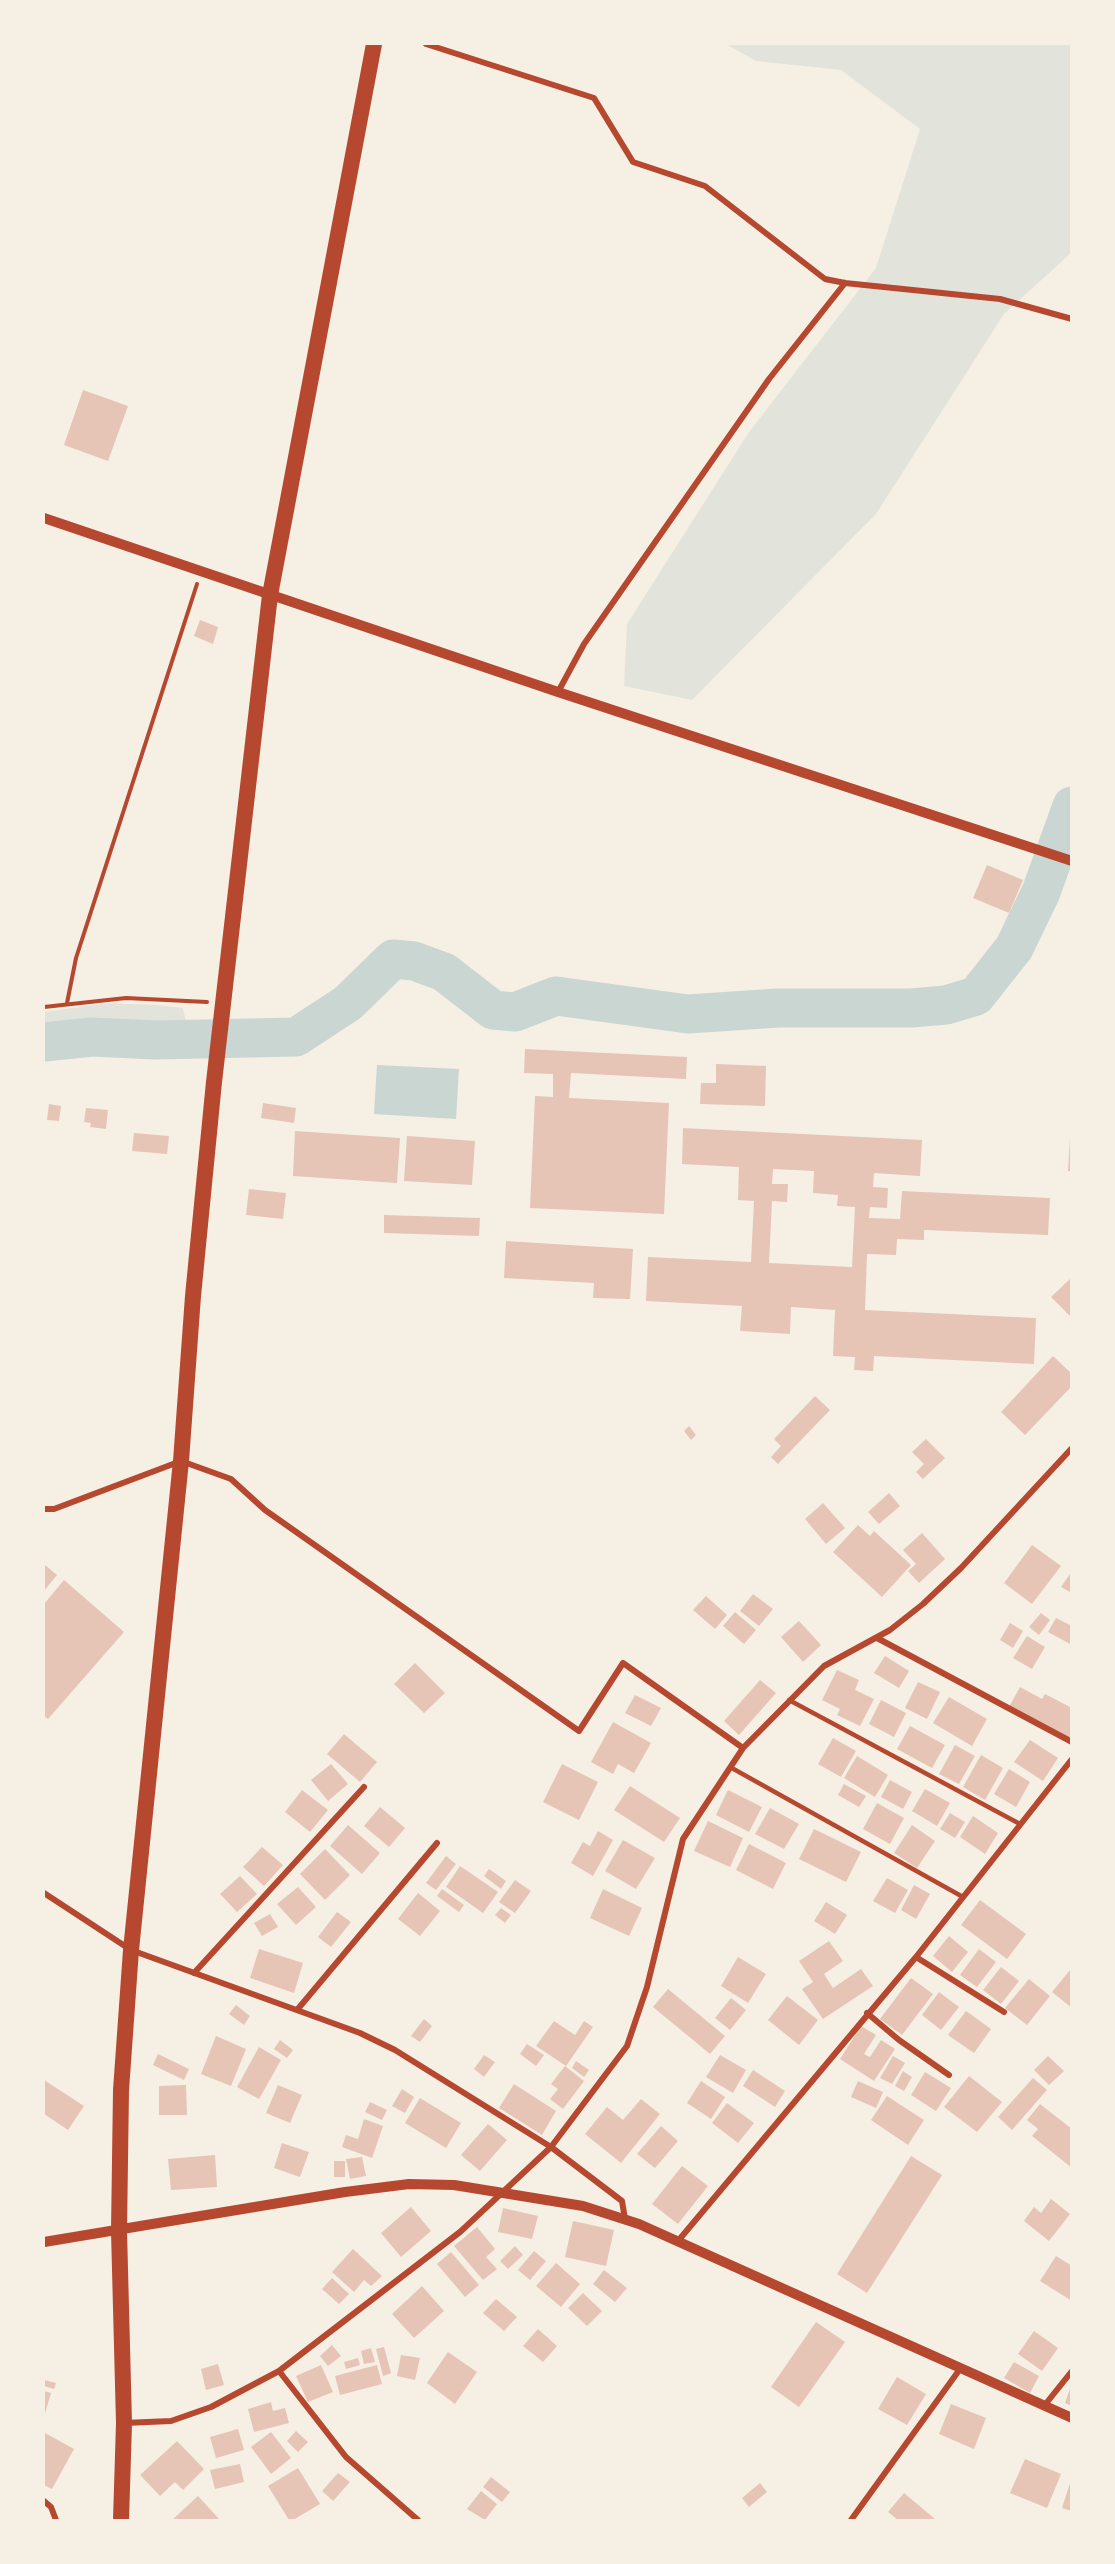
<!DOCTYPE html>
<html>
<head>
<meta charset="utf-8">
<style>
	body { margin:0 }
	#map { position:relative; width:1115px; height:2564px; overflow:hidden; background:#f6efe4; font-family:Mulish,sans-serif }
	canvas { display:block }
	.frame { position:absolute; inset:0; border:45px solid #f6efe4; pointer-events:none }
</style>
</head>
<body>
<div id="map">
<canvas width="1115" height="2564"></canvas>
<div class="frame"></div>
</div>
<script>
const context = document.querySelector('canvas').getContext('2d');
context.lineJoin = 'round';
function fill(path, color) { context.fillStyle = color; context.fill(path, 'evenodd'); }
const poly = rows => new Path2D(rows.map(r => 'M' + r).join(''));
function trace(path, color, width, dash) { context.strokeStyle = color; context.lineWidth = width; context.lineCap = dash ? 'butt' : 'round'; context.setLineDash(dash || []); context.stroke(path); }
fill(poly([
	[726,44,1071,44,1071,253,1004,314,876,514,692,700,624,686,627,624,749,432,876,268,920,129,841,70,756,61],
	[108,1003,158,1005,183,1008,187,1027,171,1037,44,1052,44,1012]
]), '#e2e4dc');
fill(poly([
	[377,1065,459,1069,456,1119,374,1114]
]), '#c9d6d2');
trace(poly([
	[44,1042,92,1037,156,1040,296,1037,348,1003,393,959,414,961,444,972,493,1010,515,1012,556,996,688,1014,778,1008,911,1008,946,1005,976,996,1014,948,1041,892,1072,806]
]), '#c9d6d2', 39);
fill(poly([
	[83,390,128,406,108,461,64,445],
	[200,620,218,627,213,644,194,636],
	[987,865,1023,880,1009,913,973,898],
	[525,1049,687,1057,686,1079,571,1073,569,1098,669,1103,664,1214,530,1208,535,1096,553,1097,553,1074,524,1073],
	[716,1064,766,1066,765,1106,700,1104,701,1083,716,1083],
	[263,1103,296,1108,294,1123,261,1118],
	[49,1104,61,1106,59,1121,47,1120],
	[86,1108,108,1110,106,1129,90,1127,91,1123,84,1122],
	[683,1128,922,1140,920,1176,874,1173,873,1187,888,1188,887,1208,870,1207,869,1218,900,1219,902,1191,1050,1198,1048,1235,924,1230,924,1240,897,1239,896,1255,867,1254,865,1310,1036,1318,1034,1364,874,1356,873,1371,854,1370,855,1357,833,1356,835,1310,791,1307,790,1334,740,1331,742,1306,646,1301,648,1257,751,1262,754,1201,738,1200,739,1167,682,1164],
	[773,1169,814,1171,813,1193,838,1195,837,1206,855,1207,852,1267,769,1263,772,1201,787,1202,788,1184,772,1184],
	[295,1131,400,1138,397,1183,293,1176],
	[134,1133,169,1136,167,1154,132,1151],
	[407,1136,475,1141,472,1185,404,1181],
	[1070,1137,1072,1137,1072,1171,1068,1171],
	[249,1189,286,1193,283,1219,246,1215],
	[384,1215,480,1218,479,1236,384,1233],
	[506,1241,633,1249,630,1299,593,1298,594,1283,504,1278],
	[1072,1277,1072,1318,1051,1297],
	[1053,1356,1072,1374,1072,1386,1025,1435,1001,1412],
	[815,1396,830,1410,778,1464,771,1457,781,1446,774,1439],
	[689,1426,696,1435,691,1440,684,1431],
	[926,1439,945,1458,923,1479,916,1472,924,1464,912,1452],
	[889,1493,900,1506,879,1524,868,1512],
	[823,1503,845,1528,826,1544,805,1519],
	[858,1525,870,1536,874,1531,911,1565,882,1597,833,1552],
	[922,1533,945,1559,919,1583,908,1571,916,1564,903,1550],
	[1032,1545,1061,1566,1032,1604,1004,1583],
	[44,1564,57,1575,44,1591],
	[1072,1571,1072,1593,1061,1587],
	[64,1580,124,1632,48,1719,44,1716,44,1604],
	[753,1594,773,1609,759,1626,740,1611],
	[706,1596,727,1615,715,1629,693,1610],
	[735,1612,756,1630,744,1644,723,1626],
	[1041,1613,1050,1620,1039,1635,1029,1627],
	[1056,1618,1072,1626,1072,1645,1048,1632],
	[799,1621,821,1645,803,1662,781,1637],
	[1010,1623,1023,1631,1013,1648,1000,1640],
	[1027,1636,1045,1647,1032,1669,1013,1658],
	[885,1656,909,1671,899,1688,874,1673],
	[415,1663,445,1693,424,1713,394,1684],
	[837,1670,859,1680,855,1690,874,1699,860,1726,837,1715,840,1709,822,1700],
	[760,1680,776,1693,739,1735,724,1721],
	[918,1682,940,1692,927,1719,905,1708],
	[1020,1687,1042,1699,1045,1694,1072,1708,1072,1742,1009,1707],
	[635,1695,661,1708,651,1726,625,1713],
	[949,1697,987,1719,972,1746,933,1723],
	[881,1700,906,1713,894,1737,869,1724],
	[613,1722,651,1743,634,1773,618,1764,613,1774,591,1762],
	[910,1726,945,1745,932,1768,897,1749],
	[344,1734,377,1762,360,1782,327,1754],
	[833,1738,856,1751,841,1777,818,1764],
	[1030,1740,1058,1758,1043,1781,1014,1762],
	[955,1745,975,1756,959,1784,939,1774],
	[981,1755,1003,1768,985,1800,963,1787],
	[857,1756,888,1775,875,1797,844,1778],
	[331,1764,348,1784,328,1801,311,1780],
	[562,1764,598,1782,579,1820,543,1802],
	[1009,1769,1030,1782,1016,1807,994,1794],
	[890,1780,912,1792,903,1809,881,1797],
	[844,1784,866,1796,859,1807,838,1795],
	[630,1786,680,1818,664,1842,614,1810],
	[925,1789,950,1803,937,1826,912,1811],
	[302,1790,328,1810,310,1832,285,1812],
	[728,1790,762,1807,749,1832,716,1815],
	[877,1803,904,1818,890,1844,863,1829],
	[380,1807,405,1828,389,1847,364,1826],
	[770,1808,799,1824,784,1849,755,1834],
	[950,1813,965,1822,955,1838,940,1829],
	[973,1816,998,1833,985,1854,960,1837],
	[708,1821,743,1838,730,1867,694,1851],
	[348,1825,380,1853,362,1874,330,1846],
	[912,1825,935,1841,917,1868,894,1853],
	[814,1829,861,1852,846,1882,799,1859],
	[598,1831,613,1840,593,1876,571,1863,583,1842,590,1846],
	[623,1840,655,1858,636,1889,605,1871],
	[749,1844,786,1863,773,1889,736,1870],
	[262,1847,283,1865,264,1886,243,1867],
	[325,1849,350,1875,325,1900,300,1874],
	[446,1856,456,1864,436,1890,426,1883],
	[460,1866,498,1892,483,1913,446,1887],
	[489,1869,506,1881,501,1889,484,1876],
	[240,1876,257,1894,237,1912,220,1894],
	[887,1878,908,1890,895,1913,873,1901],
	[515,1880,531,1891,515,1913,499,1902],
	[914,1885,930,1894,916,1919,901,1910],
	[298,1887,316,1907,296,1925,277,1904],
	[442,1889,464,1905,459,1912,437,1896],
	[603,1889,642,1908,629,1936,590,1918],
	[418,1893,440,1911,420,1936,398,1919],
	[980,1900,1026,1934,1007,1959,961,1925],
	[826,1902,847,1915,835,1934,814,1921],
	[501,1908,511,1915,505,1923,495,1915],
	[337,1912,351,1922,331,1947,318,1937],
	[270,1914,278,1927,262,1936,254,1923],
	[949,1936,968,1952,952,1972,933,1956],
	[829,1941,843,1961,824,1974,833,1988,861,1969,873,1986,823,2019,802,1989,813,1982,799,1961],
	[259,1949,303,1963,294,1993,250,1978],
	[979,1949,996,1962,977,1987,960,1975],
	[738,1957,766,1974,748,2003,721,1986],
	[1001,1967,1019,1981,1001,2004,983,1990],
	[1070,1970,1072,1972,1072,2008,1052,1992],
	[911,1978,933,1994,902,2035,880,2019],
	[1029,1979,1050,1996,1027,2025,1005,2008],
	[668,1989,725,2036,710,2054,653,2007],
	[939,1992,959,2007,941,2030,922,2015],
	[787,1996,818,2020,799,2045,768,2020],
	[731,1998,746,2010,730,2030,715,2018],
	[236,2005,250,2016,244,2025,229,2014],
	[966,2011,991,2029,974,2053,948,2035],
	[424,2019,432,2026,420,2042,411,2036],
	[554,2021,575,2035,584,2021,593,2027,566,2066,536,2046],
	[861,2026,876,2035,864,2054,870,2057,881,2040,895,2049,874,2081,840,2059],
	[216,2036,246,2049,231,2086,201,2074],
	[280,2040,293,2050,287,2058,274,2049],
	[527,2044,544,2055,536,2066,520,2054],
	[259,2047,281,2060,259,2099,237,2087],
	[158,2054,189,2069,184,2080,153,2065],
	[484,2055,495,2062,484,2077,474,2069],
	[720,2055,746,2070,733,2093,706,2077],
	[893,2056,905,2063,892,2084,880,2078],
	[1048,2056,1064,2071,1049,2085,1034,2070],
	[576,2061,589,2070,584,2077,572,2068],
	[565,2066,584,2081,563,2109,550,2099,558,2089,551,2084],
	[753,2070,785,2091,775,2107,743,2086],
	[903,2071,912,2077,904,2091,895,2086],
	[925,2072,951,2088,936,2111,911,2095],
	[969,2076,1002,2102,977,2132,944,2107],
	[1033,2078,1047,2090,1012,2130,998,2117],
	[44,2080,84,2106,68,2130,44,2114],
	[701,2081,725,2097,711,2119,687,2103],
	[858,2081,883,2092,876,2108,851,2097],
	[514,2084,556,2111,542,2135,499,2108],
	[186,2085,187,2115,159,2115,159,2086],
	[278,2085,302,2095,290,2123,266,2113],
	[402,2089,414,2097,405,2113,392,2106],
	[887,2096,924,2120,908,2145,871,2120],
	[420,2098,461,2123,446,2148,405,2123],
	[641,2099,660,2114,621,2163,585,2134,607,2107,623,2120],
	[370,2102,387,2110,382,2120,365,2112],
	[727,2103,754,2123,738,2143,712,2123],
	[1040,2104,1072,2129,1072,2168,1032,2136,1038,2129,1027,2120],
	[364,2119,383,2126,372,2158,342,2147,346,2135,358,2139],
	[488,2124,507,2140,480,2171,461,2155],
	[661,2126,678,2141,655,2168,637,2154],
	[282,2143,309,2152,300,2177,274,2168],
	[215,2155,217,2187,171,2190,168,2159],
	[911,2156,942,2175,867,2293,837,2274],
	[362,2157,366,2176,350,2179,346,2159],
	[334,2161,345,2161,345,2177,334,2177],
	[682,2166,708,2186,678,2224,652,2204],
	[1051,2199,1070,2214,1049,2241,1024,2221,1034,2207,1041,2213],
	[411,2207,431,2231,401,2257,381,2233],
	[503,2208,538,2216,532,2239,498,2232],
	[573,2221,614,2230,606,2266,565,2257],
	[477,2227,495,2249,486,2257,497,2269,483,2280,454,2246],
	[515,2246,523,2255,508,2269,500,2261],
	[353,2249,382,2276,371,2286,364,2280,354,2292,332,2272],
	[534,2251,546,2261,530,2280,518,2270],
	[451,2252,479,2285,465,2297,437,2264],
	[1056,2256,1072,2266,1072,2301,1040,2281],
	[556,2263,580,2284,561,2307,536,2286],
	[604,2270,627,2288,615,2302,593,2284],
	[332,2278,349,2294,339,2304,322,2289],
	[422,2286,444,2311,414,2338,392,2314],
	[583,2293,602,2311,587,2326,568,2308],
	[496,2299,517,2317,504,2331,483,2313],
	[816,2322,845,2342,799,2407,771,2387],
	[538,2329,557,2346,543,2362,523,2346],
	[1034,2331,1058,2348,1042,2371,1018,2354],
	[332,2345,341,2356,328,2366,320,2356],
	[384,2347,391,2373,383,2376,376,2349],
	[371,2348,375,2362,364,2364,361,2351],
	[448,2352,477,2372,455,2404,427,2383],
	[401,2355,420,2358,415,2380,397,2376],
	[358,2358,360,2365,346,2369,344,2362],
	[1014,2362,1039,2376,1030,2393,1004,2378],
	[218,2364,224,2385,206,2390,201,2369],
	[321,2365,333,2392,308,2402,296,2376],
	[377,2365,382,2384,340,2395,335,2376],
	[897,2377,926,2394,907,2425,878,2409],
	[44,2380,56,2383,54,2389,44,2386],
	[1071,2386,1072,2386,1072,2406,1065,2403],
	[44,2391,51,2393,44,2417],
	[271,2402,273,2411,285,2408,289,2423,254,2432,248,2409],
	[951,2404,986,2418,974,2449,939,2434],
	[238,2429,244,2450,216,2458,210,2437],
	[296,2431,308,2442,298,2452,287,2441],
	[271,2432,291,2458,271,2474,251,2447],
	[45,2433,74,2449,52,2489,44,2485],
	[177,2441,204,2469,183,2490,175,2482,160,2496,140,2475],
	[1025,2459,1061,2474,1047,2508,1010,2493],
	[240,2464,244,2482,215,2489,210,2470],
	[298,2468,320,2504,293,2520,289,2520,268,2486],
	[338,2473,350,2482,333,2501,322,2491],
	[491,2477,510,2492,502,2502,483,2487],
	[1071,2480,1072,2480,1072,2511,1062,2508],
	[760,2483,767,2492,749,2507,742,2498],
	[481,2491,497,2504,485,2520,467,2509],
	[904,2493,935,2519,934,2520,898,2520,888,2512],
	[198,2496,220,2520,172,2520]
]), '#e6c5b7');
trace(poly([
	[67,1003,76,958,197,584],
	[44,1007,126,998,207,1002]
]), '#b5482f', 4);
trace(poly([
	[789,1700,1020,1824],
	[730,1767,963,1897]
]), '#b5482f', 4.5);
trace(poly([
	[426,44,594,98,633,162,705,186,825,279,845,283,1000,299,1072,319],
	[558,692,584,644,769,379,845,283],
	[44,1509,54,1509,181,1461,231,1479,265,1510,579,1731,623,1663,743,1748],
	[877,1638,1072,1742],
	[44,1893,131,1950,360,2033,395,2050,551,2147,622,2201,625,2219],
	[916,1957,1004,2012],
	[194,1973,364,1787],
	[297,2010,437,1843],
	[867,2013,899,2040,949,2075],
	[678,2241,916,1957,1072,1759],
	[279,2371,346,2457,418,2520],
	[1044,2406,1072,2371],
	[124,2423,171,2421,211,2407,279,2371,460,2232,551,2147,627,2046,647,1987,683,1839,743,1748,824,1666,890,1630,923,1604,961,1568,1072,1448],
	[44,2501,51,2507,56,2520],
	[851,2520,960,2369]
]), '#b5482f', 6);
trace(poly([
	[44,518,558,692,1072,861],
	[44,2242,345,2192,409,2184,454,2185,583,2206,639,2224,1072,2418]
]), '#b5482f', 10);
trace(poly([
	[121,2520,124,2423,119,2231,121,2090,131,1950,181,1461,193,1296,214,1082,270,595,374,44]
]), '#b5482f', 16);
</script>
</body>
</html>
